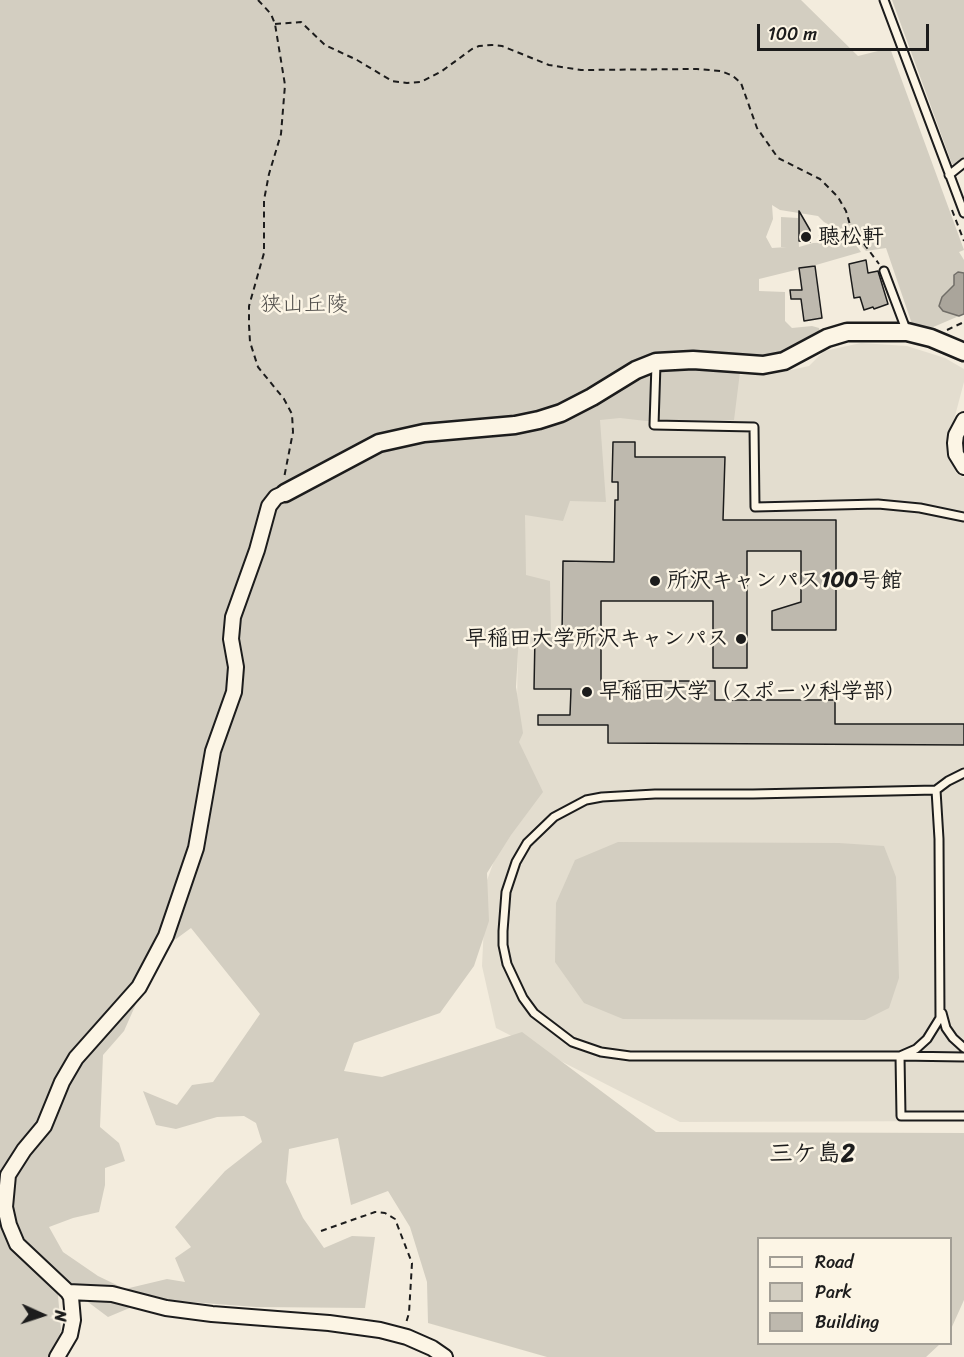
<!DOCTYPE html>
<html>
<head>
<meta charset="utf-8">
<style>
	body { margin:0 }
	#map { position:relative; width:964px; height:1357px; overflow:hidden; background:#f3ecdd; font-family:Sriracha,sans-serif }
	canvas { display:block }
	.legend { position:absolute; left:757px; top:1237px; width:195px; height:108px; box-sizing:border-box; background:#fcf5e5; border:2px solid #a29e95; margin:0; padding:8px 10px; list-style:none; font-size:18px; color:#1c1c1c }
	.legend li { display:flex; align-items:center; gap:12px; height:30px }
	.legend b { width:30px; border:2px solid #a29e95 }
	.north { position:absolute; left:12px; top:1285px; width:60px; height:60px; -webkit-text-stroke:4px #fcf5e5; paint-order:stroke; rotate:93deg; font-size:16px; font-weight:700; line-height:24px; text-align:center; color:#1c1c1c }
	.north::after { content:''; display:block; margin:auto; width:21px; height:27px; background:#1c1c1c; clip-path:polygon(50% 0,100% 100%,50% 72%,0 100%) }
	.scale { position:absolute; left:757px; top:24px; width:172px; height:27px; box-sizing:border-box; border:3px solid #1c1c1c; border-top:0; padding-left:8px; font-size:18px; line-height:21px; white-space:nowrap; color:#1c1c1c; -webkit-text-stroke:4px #fcf5e5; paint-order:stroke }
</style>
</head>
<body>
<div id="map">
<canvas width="964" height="1357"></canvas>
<ul class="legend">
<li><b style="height:8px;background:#fcf5e5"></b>Road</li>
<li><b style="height:16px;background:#d3cec1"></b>Park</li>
<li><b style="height:16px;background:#beb9ae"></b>Building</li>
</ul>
<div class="north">N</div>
<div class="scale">100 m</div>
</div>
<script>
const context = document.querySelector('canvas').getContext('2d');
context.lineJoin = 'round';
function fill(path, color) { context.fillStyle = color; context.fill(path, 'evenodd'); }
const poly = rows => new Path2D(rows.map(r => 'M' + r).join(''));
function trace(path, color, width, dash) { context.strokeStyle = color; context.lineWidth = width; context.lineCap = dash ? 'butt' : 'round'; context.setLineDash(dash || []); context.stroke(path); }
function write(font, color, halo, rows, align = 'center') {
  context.font = font + ' Sriracha,"Klee One",sans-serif'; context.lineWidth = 5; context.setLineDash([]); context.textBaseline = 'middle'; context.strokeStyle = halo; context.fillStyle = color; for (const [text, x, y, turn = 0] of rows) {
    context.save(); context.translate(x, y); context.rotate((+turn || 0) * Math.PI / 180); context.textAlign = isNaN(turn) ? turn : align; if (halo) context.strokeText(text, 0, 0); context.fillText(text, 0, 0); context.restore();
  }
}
fill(poly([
	[861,343,907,346,945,358,964,369,964,382,947,446,956,473,964,478,964,1121,680,1122,496,1028,482,966,486,883,516,801,520,436,723,375,768,375,809,366,824,351]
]), '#e3ddcf');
fill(poly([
	[0,0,801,0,858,56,890,48,964,250,959,252,964,260,964,273,962,272,954,277,954,285,947,291,941,301,943,311,959,316,931,328,912,324,886,248,866,251,855,239,824,222,818,216,780,210,772,205,773,219,766,237,772,248,787,247,781,247,781,217,798,218,799,247,813,243,840,242,856,245,861,252,816,265,759,279,759,291,785,292,785,321,792,328,812,326,819,328,821,334,740,372,734,420,646,421,620,418,600,420,606,502,570,501,563,521,525,515,526,575,550,581,551,633,519,634,516,687,523,733,519,742,543,792,511,835,487,873,489,921,474,966,440,1013,354,1043,344,1071,382,1077,522,1032,656,1132,964,1133,964,1300,951,1329,950,1238,758,1238,758,1344,940,1344,926,1357,547,1357,428,1323,427,1282,410,1227,388,1191,351,1205,338,1138,289,1149,286,1182,303,1218,324,1248,352,1236,375,1237,365,1308,256,1307,151,1299,108,1317,88,1302,79,1286,57,1284,61,1330,53,1357,0,1357],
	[191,928,260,1014,213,1082,192,1085,177,1105,143,1091,156,1125,176,1129,217,1117,244,1116,256,1123,262,1142,225,1171,175,1227,191,1247,175,1258,185,1282,167,1279,125,1289,98,1276,63,1252,49,1227,73,1218,99,1212,105,1185,105,1168,125,1161,119,1143,100,1127,103,1055,124,1031,166,936,176,939],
	[892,0,964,0,964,157,956,165,952,164],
	[618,842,839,843,884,846,896,877,899,978,889,1008,865,1020,623,1019,584,1003,555,962,556,903,575,860]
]), '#d3cec1');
const water = poly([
	[958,272,964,273,964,314,959,316,943,311,939,306,942,297,954,285,954,275,958,272]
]);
fill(water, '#aaa59b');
trace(water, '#716e68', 1.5);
const building = poly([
	[799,211,810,230,810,242,799,241,799,211],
	[866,260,868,273,878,271,888,304,874,309,873,307,864,310,860,297,854,298,850,272,849,264,866,260],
	[815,266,822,318,804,321,801,299,791,299,790,290,802,290,799,268,815,266],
	[613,442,635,442,635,457,725,457,723,520,836,520,836,630,772,630,772,611,801,602,801,551,747,551,747,668,713,668,713,601,601,601,601,681,715,681,715,700,835,700,835,724,964,724,964,745,608,743,608,725,538,725,538,715,570,715,571,689,534,689,535,636,562,636,563,561,614,562,615,500,618,500,618,482,612,482,613,442]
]);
fill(building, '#beb9ae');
trace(building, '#1c1c1c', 1.5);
const service = poly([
	[884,0,964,213],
	[949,175,964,163],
	[884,271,907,332],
	[656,364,654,425,754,427,755,507,878,504,920,508,964,517],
	[964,773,948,781,936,790,753,794,655,794,602,797,586,800,554,817,527,843,516,862,506,892,503,931,503,945,507,964,523,998,534,1013,572,1042,601,1052,630,1056,900,1056,901,1116,964,1116],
	[936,790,939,839,940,1018,927,1039,916,1049,900,1056,964,1057],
	[942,1013,946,1028,953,1038,964,1048]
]);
const minor = poly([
	[964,420,956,435,955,443,956,454,964,467],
	[68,1292,112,1294,166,1308,212,1314,329,1323,380,1330,407,1337,432,1348,445,1357],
	[57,1357,70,1335,73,1320,71,1297,68,1292,17,1244,9,1225,5,1207,8,1175,24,1150,44,1126,62,1082,76,1058,139,987,166,936,196,848,213,751,234,692,236,667,231,639,233,617,257,550,269,506,276,497,285,493]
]);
const tertiary = poly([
	[285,493,379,443,424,433,515,425,539,420,561,413,592,397,636,370,656,362,693,360,763,365,784,361,827,338,847,332,907,332,931,338,964,352]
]);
trace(service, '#1c1c1c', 11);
trace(minor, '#1c1c1c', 18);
trace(tertiary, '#1c1c1c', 21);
trace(poly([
	[258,0,271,14,275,24,285,85,281,134,269,174,264,200,264,253,249,306,249,325,250,342,258,367,284,399,292,414,293,432,284,478],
	[275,24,301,22,325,45,357,60,392,81,407,83,421,82,442,71,472,49,479,46,492,45,502,46,549,65,581,70,697,69,721,71,733,76,741,83,757,128,778,158,820,179,838,197,846,211,850,225,879,264],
	[952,210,964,241],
	[819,235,860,240],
	[947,330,964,322],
	[321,1231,375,1212,385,1213,395,1219,412,1263,409,1313,406,1323]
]), '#1c1c1c', 2, [6, 4.5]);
trace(service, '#fcf5e5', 7);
trace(minor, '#fcf5e5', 14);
trace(tertiary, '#fcf5e5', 16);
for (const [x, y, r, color] of [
	[806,237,6,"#1c1c1c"],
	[655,581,6,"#1c1c1c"],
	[741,639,6,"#1c1c1c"],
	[587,692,6,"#1c1c1c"]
]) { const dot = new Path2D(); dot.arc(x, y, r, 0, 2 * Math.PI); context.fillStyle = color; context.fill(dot); trace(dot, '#fcf5e5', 2); }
write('bold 22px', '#1c1c1c', '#fcf5e5', [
	["聴松軒",818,237],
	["所沢キャンパス100号館",667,581],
	["早稲田大学所沢キャンパス",729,639,"right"],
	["早稲田大学（スポーツ科学部）",599,692]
], 'left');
write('22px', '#53514e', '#fcf5e5', [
	["狭山丘陵",304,305]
]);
write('bold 24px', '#1c1c1c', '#fcf5e5', [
	["三ケ島2",812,1155]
]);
</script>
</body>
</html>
